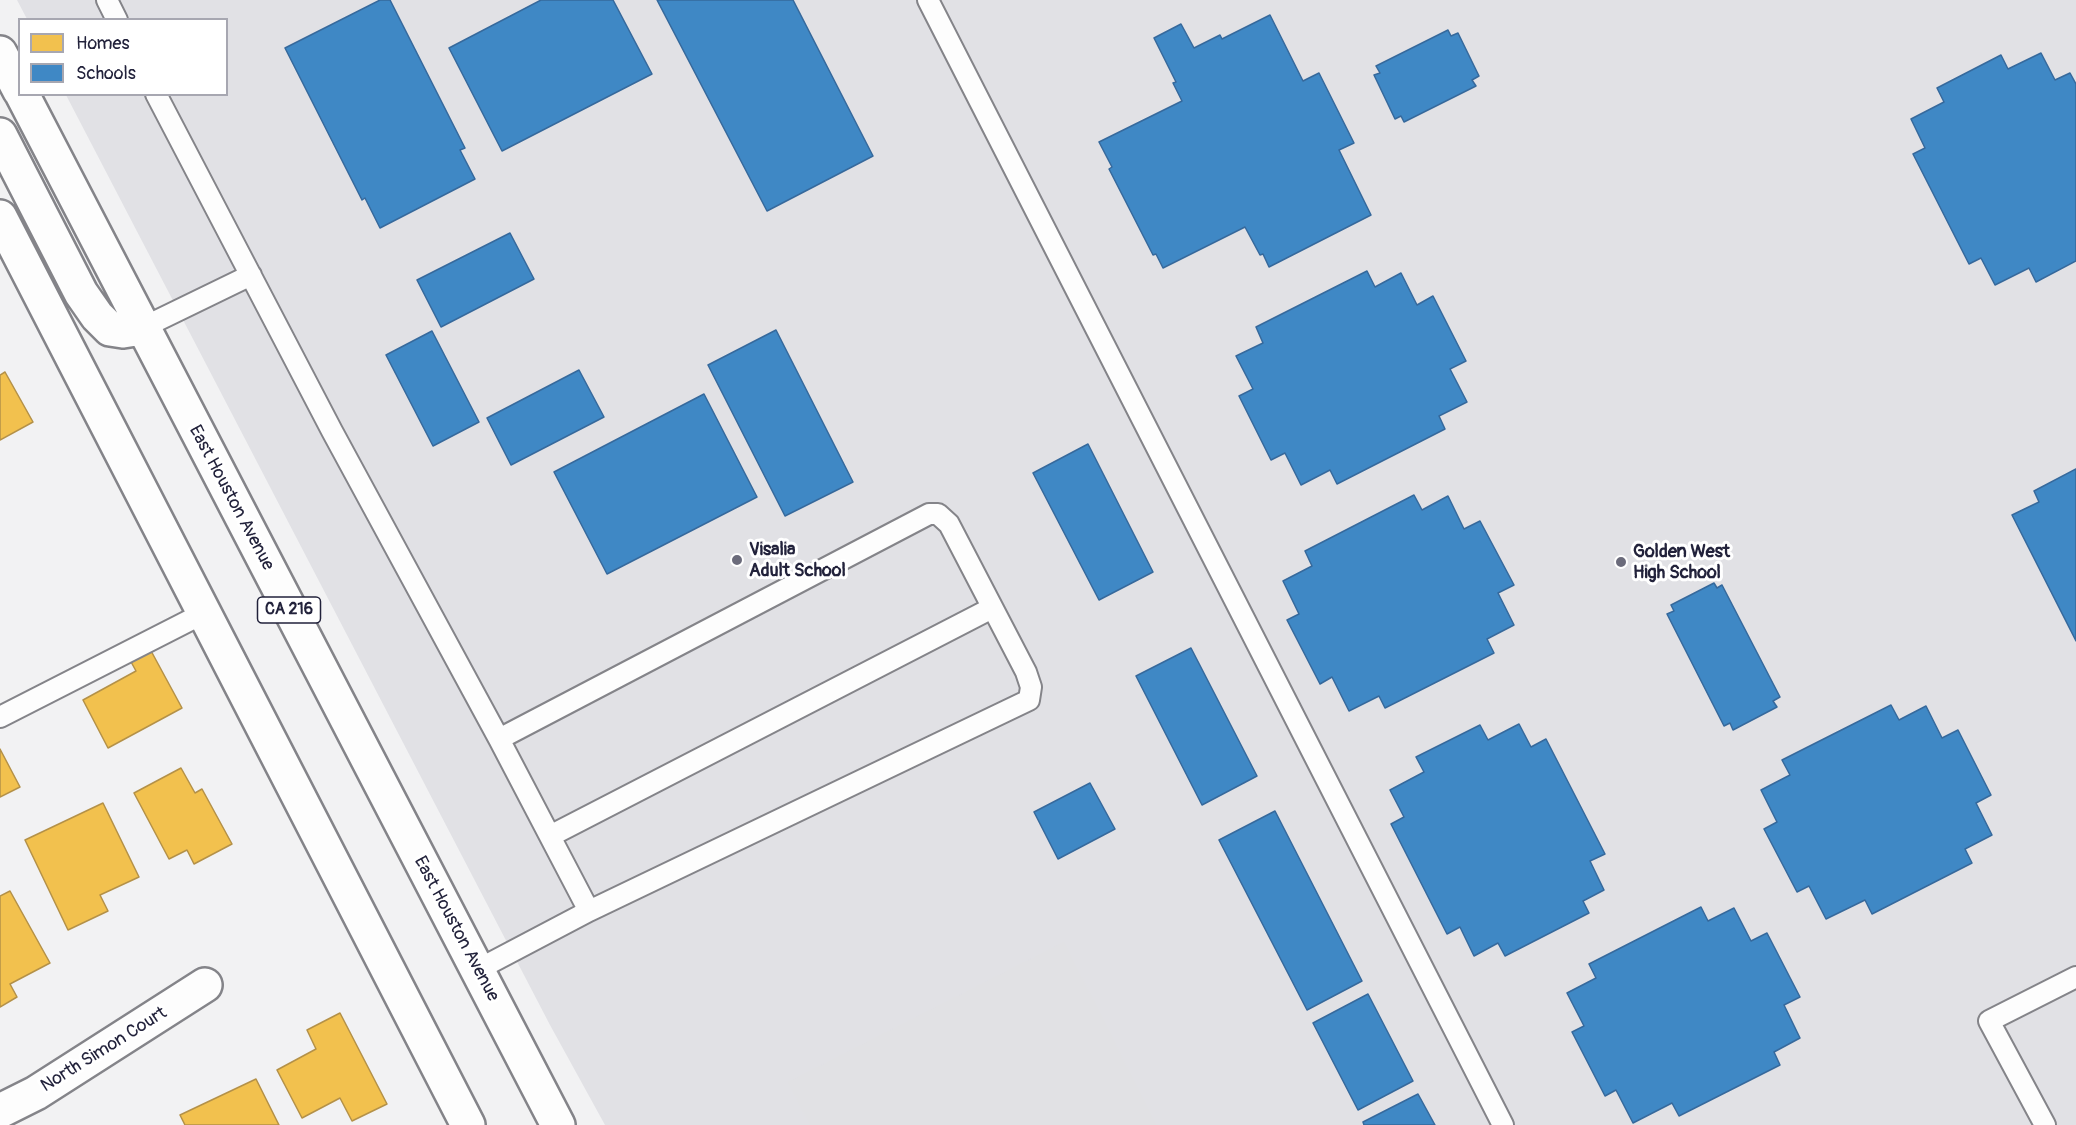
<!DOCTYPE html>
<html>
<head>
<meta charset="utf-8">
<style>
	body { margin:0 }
	#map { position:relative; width:2076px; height:1125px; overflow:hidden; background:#f2f2f3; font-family:Pangolin,sans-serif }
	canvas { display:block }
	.legend { position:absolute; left:18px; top:18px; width:210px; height:78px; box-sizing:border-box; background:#fff; border:2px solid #a7a7b1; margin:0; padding:8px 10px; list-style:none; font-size:18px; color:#22223b }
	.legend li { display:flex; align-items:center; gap:12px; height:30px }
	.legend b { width:30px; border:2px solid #a7a7b1 }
</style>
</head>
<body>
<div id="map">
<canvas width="2076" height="1125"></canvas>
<ul class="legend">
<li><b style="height:16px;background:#f2c14e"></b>Homes</li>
<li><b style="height:16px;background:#3f88c5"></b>Schools</li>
</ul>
</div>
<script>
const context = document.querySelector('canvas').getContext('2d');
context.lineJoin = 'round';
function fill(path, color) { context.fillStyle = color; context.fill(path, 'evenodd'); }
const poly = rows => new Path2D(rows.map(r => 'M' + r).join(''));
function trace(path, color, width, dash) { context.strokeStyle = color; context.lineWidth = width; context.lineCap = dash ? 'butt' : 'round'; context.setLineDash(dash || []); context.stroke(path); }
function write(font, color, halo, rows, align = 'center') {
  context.font = font + ' Pangolin,sans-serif'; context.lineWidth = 6; context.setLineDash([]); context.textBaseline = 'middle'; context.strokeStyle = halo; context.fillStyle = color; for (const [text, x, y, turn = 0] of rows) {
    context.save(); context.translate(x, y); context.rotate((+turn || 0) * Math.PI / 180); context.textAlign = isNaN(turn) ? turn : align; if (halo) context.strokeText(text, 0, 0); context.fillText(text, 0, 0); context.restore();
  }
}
fill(poly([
	[17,0,2076,0,2076,1125,605,1125,550,1025,66,95,226,94,226,20,27,19]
]), '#e1e1e5');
fill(poly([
	[1064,942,1156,1125,810,1125,788,1082]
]), '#e1e1e4');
const homes = poly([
	[5,372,33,422,0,440,0,375,5,372],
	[150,649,182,708,108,748,83,700,136,671,130,660,150,649],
	[0,749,20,787,0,797,0,749],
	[181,768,195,793,202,789,232,844,194,864,187,850,169,859,134,793,181,768],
	[103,803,139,877,100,895,108,911,68,930,25,840,103,803],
	[10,891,50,963,10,984,17,997,0,1007,0,896,10,891],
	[340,1013,387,1104,352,1121,340,1098,302,1118,277,1070,316,1049,307,1030,340,1013],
	[256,1079,279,1125,185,1125,180,1115,256,1079]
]);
fill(homes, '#f2c14e');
trace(homes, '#b49148', 1.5);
const schools = poly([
	[380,0,390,0,465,148,460,150,475,179,380,228,365,198,362,200,285,48,380,0],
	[541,0,613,0,652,74,502,151,449,48,541,0],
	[657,0,793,0,873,156,767,211,657,0],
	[1270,15,1303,81,1319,73,1354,143,1339,150,1371,215,1269,267,1263,254,1260,255,1245,227,1163,268,1156,254,1153,255,1109,169,1112,167,1099,142,1182,101,1173,83,1176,82,1154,38,1181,24,1194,48,1220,35,1222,39,1270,15],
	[1448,30,1451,36,1458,33,1479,76,1472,80,1476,86,1404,122,1401,116,1395,119,1374,75,1380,73,1376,66,1448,30],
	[2041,53,2055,80,2070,73,2076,84,2076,261,2036,282,2029,268,1995,285,1981,258,1969,264,1913,154,1925,148,1911,119,1944,102,1937,88,2001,55,2008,69,2041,53],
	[510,233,534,279,441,327,417,280,510,233],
	[1367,271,1375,287,1401,273,1417,305,1433,296,1466,361,1450,369,1467,402,1439,416,1445,429,1337,484,1330,470,1301,485,1285,453,1271,460,1239,396,1253,389,1236,356,1263,343,1256,327,1367,271],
	[776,330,853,482,785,516,708,365,776,330],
	[432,331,479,422,433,446,386,355,432,331],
	[579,370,604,417,511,465,487,418,579,370],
	[704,394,757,497,607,574,554,472,704,394],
	[1088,444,1153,572,1099,600,1033,473,1088,444],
	[2076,469,2076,641,2012,515,2039,502,2034,491,2076,469],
	[1414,495,1422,510,1448,496,1464,529,1480,521,1514,585,1498,593,1514,625,1487,639,1494,653,1385,708,1379,696,1349,711,1332,677,1320,684,1287,620,1299,614,1283,581,1312,566,1305,551,1414,495],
	[1714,583,1717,588,1722,585,1780,697,1773,701,1777,707,1733,730,1730,723,1724,726,1667,614,1674,611,1671,605,1714,583],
	[1191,648,1257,776,1202,805,1136,676,1191,648],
	[1891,705,1899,720,1926,706,1942,738,1958,730,1991,795,1976,803,1992,835,1965,849,1972,863,1872,914,1865,900,1826,919,1809,886,1797,892,1764,829,1777,822,1761,790,1790,775,1782,760,1891,705],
	[1519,724,1531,747,1546,739,1605,854,1590,861,1604,890,1583,901,1589,913,1505,956,1498,943,1474,956,1460,927,1447,934,1391,824,1404,817,1390,790,1424,772,1416,757,1480,725,1488,740,1519,724],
	[1090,783,1115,829,1058,859,1034,812,1090,783],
	[1275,811,1362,981,1307,1010,1219,840,1275,811],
	[1701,907,1708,921,1734,908,1751,941,1767,933,1800,997,1784,1005,1800,1038,1774,1052,1780,1065,1679,1116,1672,1103,1633,1123,1616,1090,1605,1096,1572,1032,1584,1026,1567,993,1596,978,1589,964,1701,907],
	[1368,994,1413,1081,1358,1110,1313,1023,1368,994],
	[1418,1094,1435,1125,1364,1125,1363,1122,1418,1094]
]);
fill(schools, '#3f88c5');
trace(schools, '#36699c', 1.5);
const lane = poly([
	[107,0,117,20],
	[928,0,1503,1125],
	[156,94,332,431,499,739,589,911,477,970],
	[142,328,251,275],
	[0,717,204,613],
	[499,739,929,514,938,514,949,524,1026,672,1031,687,1029,700,589,911],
	[550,836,992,608],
	[2045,1125,1989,1021,2076,977]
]);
const street = poly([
	[0,1111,36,1093,205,985]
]);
const primary = poly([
	[0,53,20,91],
	[22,94,558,1125],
	[0,135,81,293,97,316,110,329,123,331,142,328],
	[0,217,468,1125]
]);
trace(lane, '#848489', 24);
trace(street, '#848489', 38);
trace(primary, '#848489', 38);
trace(lane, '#fdfdfd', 20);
trace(street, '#fdfdfd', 33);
trace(primary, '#fdfdfd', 33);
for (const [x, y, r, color] of [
	[737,560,6,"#6b6b7b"],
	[1621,562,6,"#6b6b7b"]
]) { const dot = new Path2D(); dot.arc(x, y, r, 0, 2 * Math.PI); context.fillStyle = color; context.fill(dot); trace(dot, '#fff', 2); }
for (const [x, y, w] of [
	[289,610,63]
]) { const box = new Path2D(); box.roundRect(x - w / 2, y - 13, w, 26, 4.5); context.fillStyle = '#fff'; context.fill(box); trace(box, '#22223b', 1.5); }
write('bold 16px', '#22223b', null, [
	["CA 216",289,610]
]);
write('18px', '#22223b', '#fff', [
	["East Houston Avenue",231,498,62],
	["East Houston Avenue",456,929,62],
	["North Simon Court",104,1050,-32]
]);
write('bold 18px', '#22223b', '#fff', [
	["Visalia",749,550],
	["Adult School",749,571],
	["Golden West",1633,552],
	["High School",1633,573]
], 'left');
</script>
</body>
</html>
